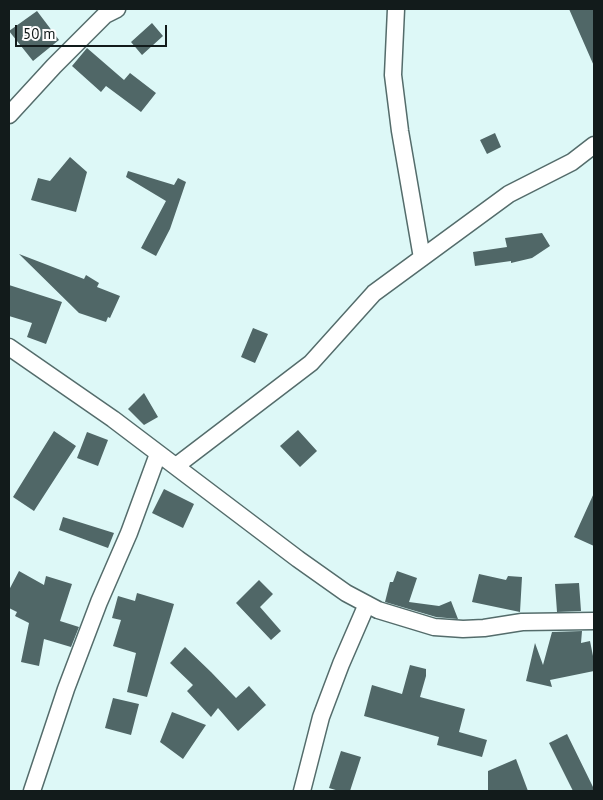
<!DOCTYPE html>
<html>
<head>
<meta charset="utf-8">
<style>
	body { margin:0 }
	#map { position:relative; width:603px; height:800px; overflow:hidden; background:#ddf8f7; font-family:"PT Sans",sans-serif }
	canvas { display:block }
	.frame { position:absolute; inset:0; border:10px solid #121b1b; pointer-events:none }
	.scale { position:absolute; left:15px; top:25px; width:152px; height:22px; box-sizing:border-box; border:2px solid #121b1b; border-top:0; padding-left:6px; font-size:15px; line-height:18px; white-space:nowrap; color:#121b1b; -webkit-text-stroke:4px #fff; paint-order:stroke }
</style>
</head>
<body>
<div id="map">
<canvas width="603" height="800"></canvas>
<div class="frame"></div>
<div class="scale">50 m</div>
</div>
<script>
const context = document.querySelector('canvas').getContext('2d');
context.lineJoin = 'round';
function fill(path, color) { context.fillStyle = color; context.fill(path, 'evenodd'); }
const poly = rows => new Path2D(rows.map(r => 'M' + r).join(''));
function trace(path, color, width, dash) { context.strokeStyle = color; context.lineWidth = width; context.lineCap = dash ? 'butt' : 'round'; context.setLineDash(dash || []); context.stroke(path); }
fill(poly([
	[569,9,594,9,594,66],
	[37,11,59,40,33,61,9,31],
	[152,23,163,36,142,55,131,42],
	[87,48,124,80,130,73,156,93,141,112,106,86,101,92,72,66],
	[495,133,501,147,487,154,480,140],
	[70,157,87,172,76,212,31,200,38,178,50,181],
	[128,171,174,185,178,178,186,182,170,229,156,256,141,248,166,201,126,177],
	[542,233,550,246,532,258,511,263,511,261,475,266,473,252,507,247,505,238],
	[19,254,84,279,86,275,99,283,97,287,120,296,110,318,108,317,106,322,79,313],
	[9,285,62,302,46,344,27,337,32,323,9,316],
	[253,328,268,334,255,363,241,357],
	[144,393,158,417,144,425,128,409],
	[298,430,317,451,300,467,280,446],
	[54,431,76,446,34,511,13,497],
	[87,432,108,440,98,466,77,458],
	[164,489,194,504,183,528,152,513],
	[594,493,594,546,574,537],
	[63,517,114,533,108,548,59,530],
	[19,571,44,585,46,576,72,584,60,621,79,627,71,647,44,639,39,666,21,662,29,623,15,616,17,612,9,608,9,590],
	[397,571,417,578,409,602,439,606,451,601,458,619,436,617,385,602,390,582,393,582],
	[479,574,506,580,508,576,522,577,520,612,472,602],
	[259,580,273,594,260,607,281,631,271,640,236,603],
	[579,583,581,611,557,612,555,584],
	[137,593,174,604,147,697,127,692,136,653,113,646,121,620,112,618,118,596,135,601],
	[582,631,581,643,590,641,594,661,594,671,550,680,552,687,526,681,535,643,543,665,552,632],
	[185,647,211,672,236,698,249,686,266,705,238,731,218,708,211,717,187,691,193,685,170,663],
	[410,665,426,669,426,676,420,697,465,709,459,732,487,740,482,757,437,745,439,737,364,716,372,685,402,694],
	[113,698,139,704,131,735,105,728],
	[172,712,206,725,183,759,160,742],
	[567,734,594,789,594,791,573,791,549,743],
	[341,751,361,757,350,791,339,791,329,788],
	[516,759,528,791,488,791,488,771]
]), '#506767');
const street = poly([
	[396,9,393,75,400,131,422,258],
	[9,115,54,66,105,15,117,9],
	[9,347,113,419,298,559,346,593,378,610,434,627,463,629,484,628,522,622,594,621],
	[176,466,311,363,374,293,509,194,572,162,594,145],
	[32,791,66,689,99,602,129,533,158,454],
	[302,791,321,717,341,664,367,604]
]);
trace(street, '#546c6b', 19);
trace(street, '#fff', 16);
</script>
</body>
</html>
